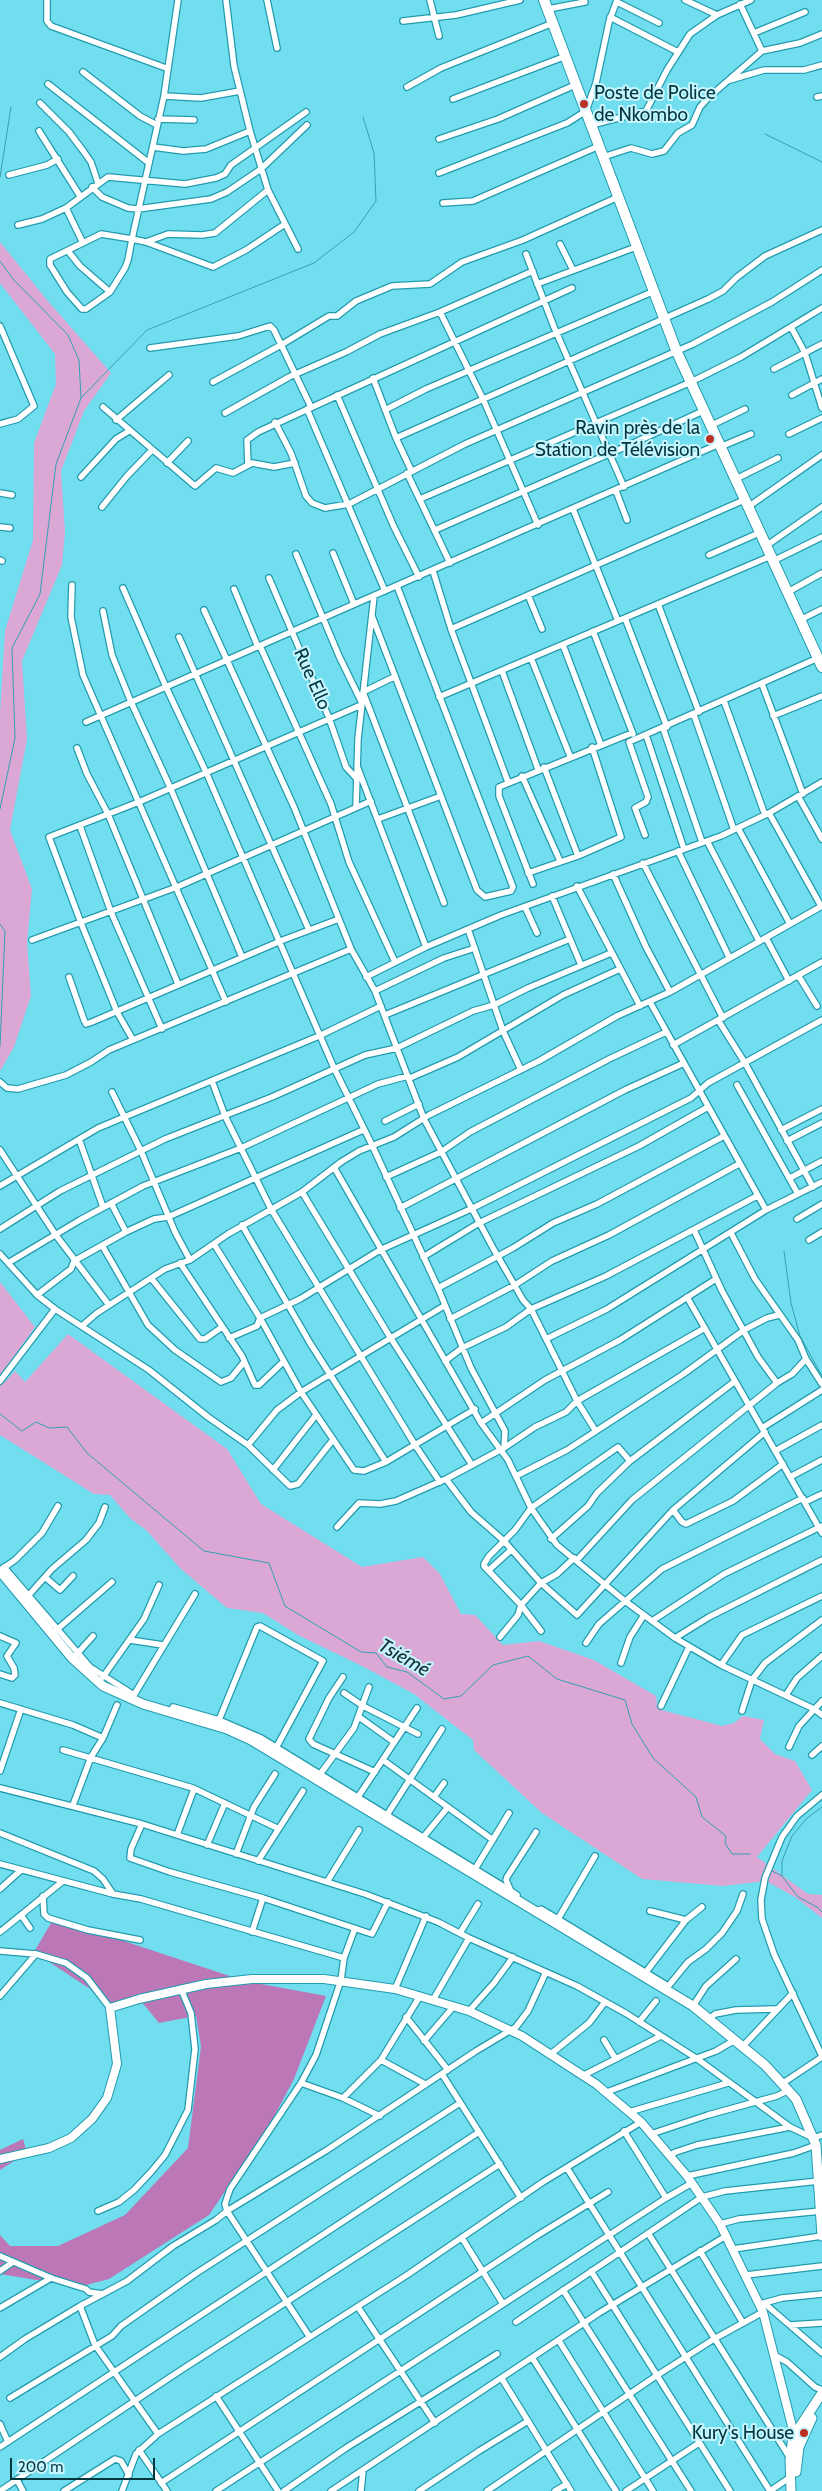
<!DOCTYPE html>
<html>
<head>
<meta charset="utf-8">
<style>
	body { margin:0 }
	#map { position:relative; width:822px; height:2491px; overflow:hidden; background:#71def0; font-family:Cabin,sans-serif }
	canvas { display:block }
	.scale { position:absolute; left:10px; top:2458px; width:145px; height:22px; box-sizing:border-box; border:2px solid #03363e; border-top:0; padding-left:6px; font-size:15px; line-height:18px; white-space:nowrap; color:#03363e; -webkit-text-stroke:4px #c5f6ff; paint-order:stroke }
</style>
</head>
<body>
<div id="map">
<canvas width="822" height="2491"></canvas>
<div class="scale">200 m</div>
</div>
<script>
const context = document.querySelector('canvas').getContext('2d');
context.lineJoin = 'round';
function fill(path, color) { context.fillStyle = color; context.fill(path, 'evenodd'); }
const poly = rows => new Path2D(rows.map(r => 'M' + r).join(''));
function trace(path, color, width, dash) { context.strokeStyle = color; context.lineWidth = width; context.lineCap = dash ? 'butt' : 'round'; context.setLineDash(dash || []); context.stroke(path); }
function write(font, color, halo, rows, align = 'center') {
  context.font = font + ' Cabin,sans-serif'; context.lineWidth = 4; context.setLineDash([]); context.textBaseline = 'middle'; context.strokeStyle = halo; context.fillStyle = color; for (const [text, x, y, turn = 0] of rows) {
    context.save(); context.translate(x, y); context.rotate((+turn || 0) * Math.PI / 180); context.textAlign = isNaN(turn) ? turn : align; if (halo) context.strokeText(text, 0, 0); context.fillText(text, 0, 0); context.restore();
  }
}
fill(poly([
	[0,242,47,300,111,373,84,411,61,471,65,532,62,565,22,661,27,739,10,830,32,889,27,942,31,996,14,1047,0,1071,0,713,5,631,33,540,34,443,56,384,55,354,0,283],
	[0,1282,35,1327,0,1376],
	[68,1334,227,1449,261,1504,362,1567,423,1557,440,1574,461,1614,475,1615,503,1645,539,1641,594,1660,656,1696,658,1709,722,1726,734,1723,743,1716,764,1720,760,1739,775,1754,795,1761,812,1790,757,1857,808,1894,822,1895,822,1918,795,1897,766,1881,723,1886,642,1879,542,1813,474,1750,473,1740,414,1694,366,1668,298,1635,263,1613,227,1608,181,1569,147,1531,130,1518,110,1495,94,1494,0,1435,0,1379,6,1381,15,1371,25,1382]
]), '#dba8d6');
fill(poly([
	[54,1918,245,1981,326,1996,294,2079,268,2128,209,2215,109,2279,79,2287,0,2274,0,2235,10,2246,58,2246,125,2215,188,2148,201,2046,196,2016,159,2023,136,1995,113,2004,34,1952],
	[23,2139,27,2153,0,2170,0,2150]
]), '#bc77b7');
trace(poly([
	[765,134,822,162],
	[0,177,11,107],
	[0,261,13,279,68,335,79,360,81,398],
	[0,809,15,738,12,648,40,594,56,464,81,398,147,330,314,263,354,232,376,201,374,153,363,117],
	[0,924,5,931,0,1046],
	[784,1251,791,1303,800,1336,822,1376],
	[0,1414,22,1431,36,1422,49,1428,67,1427,87,1453,204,1551,269,1563,285,1606,361,1652,376,1653,387,1667,407,1672,444,1699,461,1696,493,1665,528,1656,557,1679,625,1700,632,1724,653,1758,696,1797,702,1817,726,1836,725,1843,732,1854,750,1854],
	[772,1871,782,1876,798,1897,817,1907,822,1912],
	[782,1876,782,1861,792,1836,806,1819,822,1807]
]), '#34a0b0', 1);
const street = poly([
	[47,0,47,21,51,26,166,68],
	[178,0,164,96,132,239,128,260,125,268,110,292,86,309,82,309,67,292,50,265,50,259,101,234,132,239,146,242,213,267,246,250,285,224],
	[226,0,234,66,250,131,268,190,298,249],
	[267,0,277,48],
	[430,0,439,36],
	[685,0,717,15],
	[617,2,659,23],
	[740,4,762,51],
	[548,9,585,2],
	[610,17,678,52],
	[403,21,456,15,520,0],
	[754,33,805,12],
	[83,72,140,116,157,125],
	[730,80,764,70,804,70,822,65],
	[48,84,149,163],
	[407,87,441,68,553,23],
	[164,96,201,98,240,91],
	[817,97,822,96],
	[453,99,566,56],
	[40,103,69,132,84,152,91,162,98,183],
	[158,119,194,120],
	[591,125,646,111,667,70,690,34,717,15,751,0],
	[39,131,80,196],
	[439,139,498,119,575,85],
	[153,147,183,151,206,149,250,131],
	[603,157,631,148,652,154,664,151,678,133,692,125,700,107,708,98,762,51,800,43,822,34],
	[439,173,567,123,586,111,596,83,609,22,617,0],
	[9,175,47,165,58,159],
	[92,187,102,197,128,208,138,209,211,199,227,192,261,169,307,125],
	[443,203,473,201,599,146],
	[66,208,83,243],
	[18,225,42,219,66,208,108,177,185,184,216,178,225,174,231,165,306,112],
	[146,242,168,234,202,235,215,233,268,190],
	[560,244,573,270],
	[68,251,80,266,110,292],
	[526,254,554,327,624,487],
	[537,284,636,247],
	[440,312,483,399,538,525],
	[0,326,34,406,18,419,0,424],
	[791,327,805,353,822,408],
	[150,348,238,336,270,326,274,330,311,407],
	[774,369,822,344],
	[373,378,396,438,411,470],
	[213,382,281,345,329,316,337,316,356,301,392,286,430,284,462,262,523,240,618,197],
	[337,395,394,527,419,577],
	[792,395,822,379],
	[103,407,195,486,216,468,233,473,252,463,274,467,295,463],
	[307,409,385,591],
	[385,410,426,389,652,292],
	[225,413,289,377,346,352,380,334,440,312,533,271],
	[116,420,169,375],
	[275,422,291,453,306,496,312,503,325,508,349,504,465,444,693,344,772,302,822,270],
	[710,426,745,409],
	[789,434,822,418],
	[396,438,708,299,723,291,736,278,765,256,822,230],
	[720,447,751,434],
	[167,463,188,441],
	[248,465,247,440,258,432,572,288],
	[407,473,450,563],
	[81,477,116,439,129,431],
	[736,479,778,458],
	[616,491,627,520],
	[0,493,12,495],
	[420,499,691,382,741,357,822,308],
	[102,507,127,476,152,450],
	[748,507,822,455],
	[573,509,618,621],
	[0,527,10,528],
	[435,530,627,446,703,411],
	[766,546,822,507],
	[333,553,354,604],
	[296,554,339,656,361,701],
	[709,555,759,533],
	[0,560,2,561],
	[773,561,822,537],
	[433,571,451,629,508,782],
	[269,578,329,718,346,767,356,778],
	[72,585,71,617,83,675,226,1002],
	[123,588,166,687,206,772,334,1068,372,1145,438,1288,471,1368,505,1431,504,1448],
	[234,589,258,647],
	[788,592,822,573],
	[528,595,542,629],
	[658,604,699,712],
	[204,610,294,807,351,949,375,991,424,1119,493,1248,523,1300,531,1309,577,1401,595,1430],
	[103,611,112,655,131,702,170,787,242,957],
	[372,616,477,890,485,897,511,891,513,887,397,586],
	[625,618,667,727],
	[800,620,822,609],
	[451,629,744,500],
	[593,631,633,734],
	[179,637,309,930],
	[563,645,601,745],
	[260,646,331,804,349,862,395,962],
	[531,658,570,756],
	[502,671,538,769],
	[394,677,363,692,444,903],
	[762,684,803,794],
	[439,697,771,556],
	[724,701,765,815],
	[694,715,734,830],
	[773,716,822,696],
	[86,722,719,444],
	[663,728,702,842],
	[646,735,684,849],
	[77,748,87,774,108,814,178,984],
	[357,766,426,947],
	[544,767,578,856],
	[522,776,560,861],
	[798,796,822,839],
	[356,807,358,739,374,596],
	[769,813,821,906],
	[378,819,441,796],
	[80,826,111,912,162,1029],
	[738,828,790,924],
	[645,835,635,808,646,802,648,797,629,742,818,658],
	[707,841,759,941],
	[678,851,729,957],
	[643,863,723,1018],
	[528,873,578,856,621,837,592,747],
	[613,874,646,947,670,992],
	[533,884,499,796,499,787,632,733],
	[577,886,640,1006],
	[552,896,581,965],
	[525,907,537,933],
	[468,929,503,1031,521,1070],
	[766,938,789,981],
	[32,940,177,887,371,801],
	[798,975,817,1006],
	[69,977,84,1020,86,1024,92,1022,283,940,339,919],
	[366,977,426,947,501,915,721,836,769,813,822,782],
	[375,991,444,958,475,948],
	[650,1002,766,1210],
	[385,1015,570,939],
	[718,1020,745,1063,813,1187],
	[133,1040,117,1012,81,923,49,837,139,802,361,705],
	[673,1045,822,962],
	[410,1078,458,1057,563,995,620,969],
	[212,1081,225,1116,271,1209,415,1445,440,1482],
	[0,1082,7,1088,18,1089,66,1075,91,1062,109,1050,351,949],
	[737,1085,798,1194],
	[112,1092,141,1151,175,1232,190,1260],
	[385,1121,419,1104],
	[781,1130,822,1109],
	[79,1139,103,1207],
	[787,1141,822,1123],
	[0,1150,55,1234,109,1305],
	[335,1169,481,1423,508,1460,531,1508,557,1545,625,1601,675,1638,721,1665,814,1709,822,1715],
	[386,1177,441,1152,470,1132,609,1059,666,1032],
	[790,1178,822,1161],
	[0,1186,98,1128,319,1036,381,1006],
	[302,1192,390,1337,472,1465],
	[111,1203,126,1232],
	[400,1208,625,1090,684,1063],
	[797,1219,822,1204],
	[242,1225,310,1343,386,1462],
	[0,1229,60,1191,165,1139,272,1097,365,1055,397,1048,473,1011,494,1005,528,988,611,953],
	[694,1230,722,1291,758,1357,777,1383],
	[731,1233,755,1279,798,1340,806,1359],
	[809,1240,822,1232],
	[214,1244,260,1318,301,1392,354,1470,364,1471,386,1462,475,1409],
	[103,1247,148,1325,175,1350,221,1382,231,1378,244,1362],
	[0,1254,37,1295,55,1309,149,1370,208,1417,248,1445,290,1486,298,1484,332,1441],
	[423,1257,479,1223,639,1146,708,1107],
	[8,1263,80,1220,143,1186,241,1148,378,1084,408,1076],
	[180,1263,242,1356,255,1385,259,1385,283,1362],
	[151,1278,200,1339,205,1339,222,1327],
	[438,1288,513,1248,553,1223,597,1204,724,1136],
	[37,1295,71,1269,74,1261,126,1232,154,1219,168,1217,363,1130],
	[687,1297,822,1533],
	[450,1319,515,1285,552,1261,609,1235,739,1164],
	[83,1325,97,1313,165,1269,190,1260,228,1234,302,1192,341,1162,359,1151,394,1137,429,1115,539,1061,617,1016,670,992,822,906],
	[229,1338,257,1326,260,1318,300,1299,380,1250,473,1208,691,1098,708,1083,822,1020],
	[546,1339,607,1309,766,1210,822,1182],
	[445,1361,462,1348,506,1327,531,1309,606,1276,757,1196],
	[0,1381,55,1309],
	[481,1423,545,1380,620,1340,716,1279],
	[762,1428,822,1390],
	[248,1445,277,1410,301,1392,444,1306],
	[775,1451,822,1425],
	[273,1470,316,1415],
	[516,1476,567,1450,682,1375,744,1330,767,1318,779,1315],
	[790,1477,822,1460],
	[446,1479,471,1512,504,1541,541,1583,577,1615,673,1510,765,1432],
	[805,1502,822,1494],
	[673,1510,682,1522,686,1524,733,1501,783,1464],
	[337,1527,359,1503,380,1504,396,1501,446,1479,504,1448,535,1427,566,1412,577,1401,705,1328],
	[551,1539,588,1506,597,1493,630,1461,734,1382],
	[577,1560,632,1500,777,1383,792,1374,806,1359,822,1384],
	[4,1567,90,1667,134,1695,195,1594],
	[2,1569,15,1560,42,1533,58,1506],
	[489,1570,511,1550],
	[46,1578,60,1590,73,1576],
	[28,1596,52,1569,86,1540,99,1523,105,1507],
	[652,1621,724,1574,822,1526],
	[541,1631,521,1605,484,1566,484,1564,489,1556,515,1530,531,1508,618,1447,630,1461],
	[53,1633,112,1582],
	[0,1636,16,1643,7,1656,14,1668,15,1675,12,1678,0,1674],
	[500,1637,518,1615,521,1605,541,1583,557,1574,574,1558],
	[675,1638,709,1617,822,1560],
	[130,1640,163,1645],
	[586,1643,599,1624,662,1569,803,1498],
	[76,1655,93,1636],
	[621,1663,630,1637,644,1615],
	[721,1665,742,1635,822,1596],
	[103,1677,144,1619,159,1585],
	[343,1677,329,1698,309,1739,313,1744,375,1772],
	[344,1693,363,1706,418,1734],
	[786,1695,797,1678,822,1656],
	[0,1703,73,1725,103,1738],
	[661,1706,689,1647],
	[173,1707,219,1720,261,1738,511,1891,517,1895,515,1899],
	[742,1711,752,1680,765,1663,822,1620],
	[359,1717,394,1742],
	[219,1720,257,1627,260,1626,323,1661,276,1748],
	[789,1747,799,1726,822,1701],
	[63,1750,193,1788,277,1828],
	[812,1755,822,1746],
	[383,1760,493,1840],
	[0,1771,21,1709],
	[318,1777,354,1728,369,1687],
	[0,1788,142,1824,365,1894,438,1922,469,1938,577,1986,627,2014,696,2058,790,2127],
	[822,1795,797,1816,782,1837,765,1878,761,1900,762,1919,774,1954,822,2056],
	[434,1797,444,1783],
	[356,1800,417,1708],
	[73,1805,91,1757,103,1738,117,1705],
	[385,1818,442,1729],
	[142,1824,131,1849,130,1858,170,1872,263,1898,372,1934,388,1902],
	[0,1833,94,1871,103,1879,113,1894],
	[177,1835,194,1789],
	[421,1840,448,1807],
	[207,1845,225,1803],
	[236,1854,254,1807,275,1774],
	[258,1861,303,1791],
	[0,1864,113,1894,141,1899,344,1958],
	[475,1869,509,1813],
	[327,1882,359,1830],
	[0,1889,20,1871],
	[510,1889,506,1880,507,1877,536,1832],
	[43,1896,44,1914,48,1918,88,1930,140,1940],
	[537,1911,541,1909,558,1919,668,1986],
	[650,1911,686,1920],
	[21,1915,30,1928],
	[558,1919,595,1856],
	[0,1932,63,1881],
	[252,1932,263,1898],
	[460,1933,478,1904],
	[0,1951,36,1954,66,1963,87,1978,110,2008],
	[646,1972,686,1920,702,1907],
	[395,1989,426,1916],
	[666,1989,688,1962,706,1949,722,1933,737,1911,743,1894],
	[0,1996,36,1954],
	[433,2000,469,1938],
	[693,2006,706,1986,736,1959],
	[469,2011,494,1983,513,1957],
	[406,2017,448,2070],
	[709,2019,715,2014,736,2010,775,2009],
	[639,2022,656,2001],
	[604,2040,615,2058],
	[424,2041,454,2006],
	[743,2046,793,1993],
	[552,2053,589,2023,605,2002],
	[381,2060,425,2084],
	[442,2074,521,2198],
	[584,2075,659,2037],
	[301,2083,343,2098,380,2116],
	[783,2083,822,2057],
	[607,2092,716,2051,735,2040],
	[343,2098,381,2060,420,1996],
	[629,2112,728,2083],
	[624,2131,666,2198,692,2183],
	[651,2134,708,2115,777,2096,789,2090],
	[670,2155,676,2152,697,2145,790,2127,813,2138,822,2135],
	[567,2168,770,2491],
	[687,2176,794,2153,816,2145],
	[98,2211,119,2202,134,2190,151,2172,165,2155,188,2110,195,2049,191,2013,181,1989],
	[720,2224,739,2219,821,2211],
	[648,2233,790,2458],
	[462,2238,503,2304],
	[733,2249,822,2236],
	[700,2251,743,2323],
	[0,2256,51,2278,86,2289,89,2292,103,2294],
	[0,2271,13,2262],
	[591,2271,730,2491],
	[746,2275,822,2266],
	[563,2290,691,2491],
	[764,2303,782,2298,822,2294],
	[759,2304,764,2303,822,2353],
	[80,2306,95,2345,158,2434],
	[358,2307,435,2423],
	[0,2308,51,2278],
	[516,2322,702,2197,725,2191,819,2181],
	[790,2325,822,2323],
	[309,2336,227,2211,225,2204,230,2189,301,2083,316,2055,341,1980,344,1958,355,1928],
	[559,2341,653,2491],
	[776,2356,787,2362,815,2387,822,2390],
	[0,2357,25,2339,80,2306,127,2281,173,2246,216,2220,227,2211,327,2150,476,2051,516,2027,528,2011,546,1972],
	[533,2359,616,2491],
	[216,2396,278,2491],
	[10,2398,112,2336,121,2326,195,2274,460,2103],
	[528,2421,571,2491],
	[0,2424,8,2442],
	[0,2447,479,2132],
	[139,2450,167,2491],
	[17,2480,23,2491],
	[161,2483,538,2235,608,2192],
	[0,2491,175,2374,500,2164],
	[64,2491,115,2459,121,2461,129,2475],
	[122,2491,136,2454,158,2434,407,2275,543,2182,641,2122],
	[216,2491,666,2198],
	[284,2491,346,2448,497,2354],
	[331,2491,599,2313,726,2236],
	[361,2491,363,2470],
	[419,2491,479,2451,528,2421,502,2379],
	[487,2491,656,2376,714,2339,763,2312],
	[555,2491,567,2484],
	[626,2491,699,2443],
	[770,2491,792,2476]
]);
const secondary = poly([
	[0,2159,49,2148,71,2138,92,2119,107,2098,117,2064,110,2008,139,1999,206,1984,252,1979,324,1979,395,1989,469,2011,522,2036,596,2084,641,2122,687,2176,720,2224,763,2312,795,2438]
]);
const primary = poly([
	[0,1571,72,1658,103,1686,143,1704,227,1729,251,1740,693,2006,765,2065,796,2099,816,2145,822,2236],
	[796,2472,799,2447,812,2418],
	[791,2491,790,2459,793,2437,822,2393]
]);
const highway = poly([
	[544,0,676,350,822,667]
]);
trace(street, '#229cad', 8);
trace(secondary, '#229cad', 10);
trace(primary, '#229cad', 11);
trace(highway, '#229cad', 12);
trace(street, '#fff', 5.5);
trace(secondary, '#fff', 8);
trace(primary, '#fff', 9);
trace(highway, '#fff', 10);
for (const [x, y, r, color] of [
	[584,104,5,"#bd3024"],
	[710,439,5,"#bd3024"],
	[804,2433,5,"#bd3024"]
]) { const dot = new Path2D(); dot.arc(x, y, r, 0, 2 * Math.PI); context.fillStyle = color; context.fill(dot); trace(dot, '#c5f6ff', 2); }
write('19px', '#03363e', '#c5f6ff', [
	["Poste de Police",594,93,"left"],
	["de Nkombo",594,115,"left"],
	["Ravin près de la",700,428],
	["Station de Télévision",700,450],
	["Kury's House",794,2433]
], 'right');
write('19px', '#03363e', '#c5f6ff', [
	["Rue Ello",312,679,66]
]);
write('italic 20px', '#1a3236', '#c5f6ff', [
	["Tsiémé",404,1658,30]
]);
</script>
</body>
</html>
